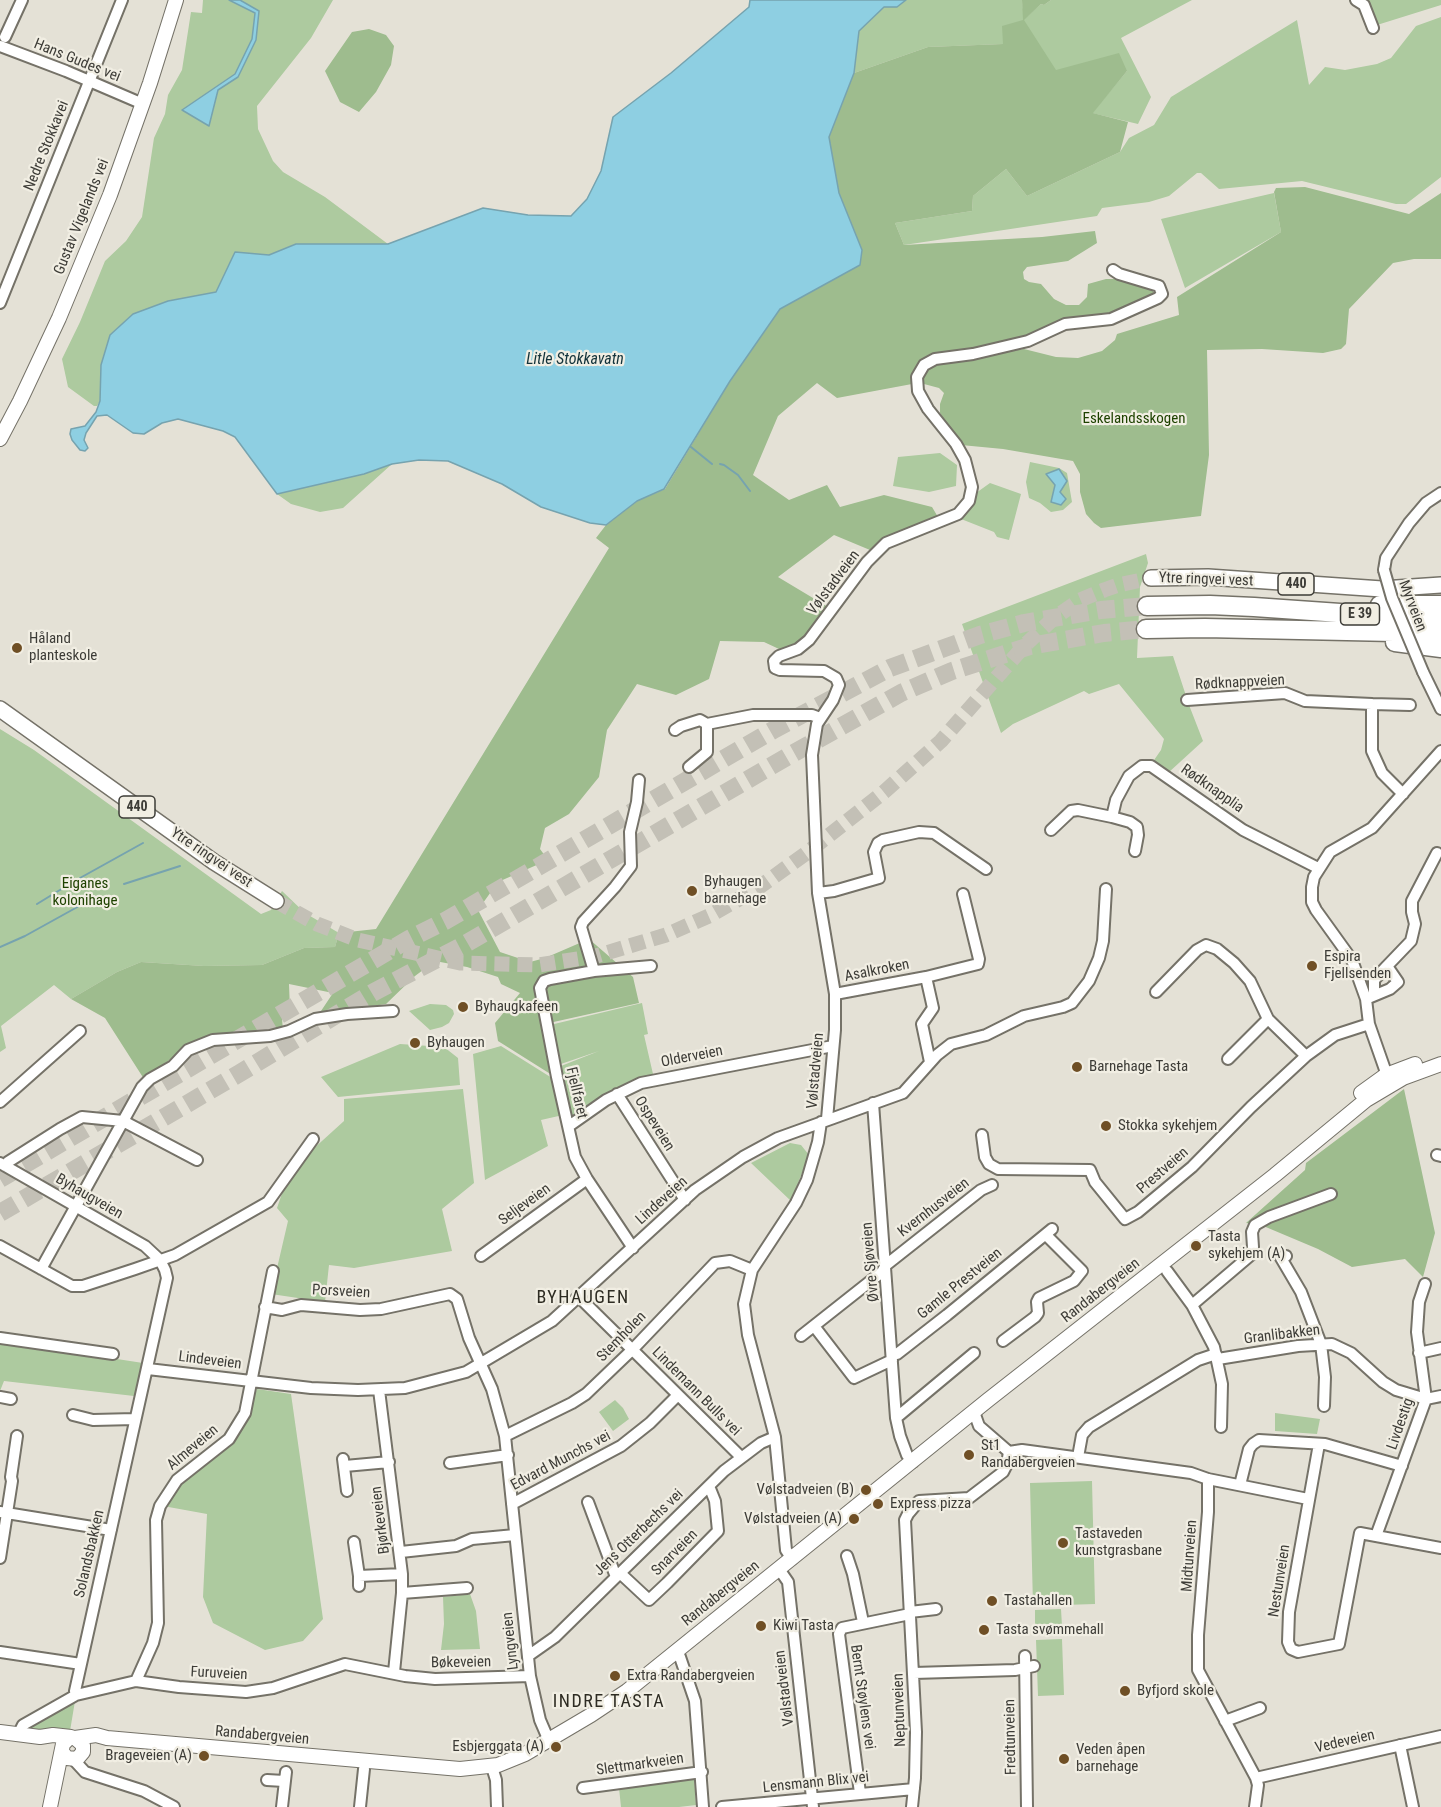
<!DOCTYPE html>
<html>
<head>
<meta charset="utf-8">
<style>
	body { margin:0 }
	canvas { display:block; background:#e4e1d6 }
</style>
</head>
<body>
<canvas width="1441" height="1807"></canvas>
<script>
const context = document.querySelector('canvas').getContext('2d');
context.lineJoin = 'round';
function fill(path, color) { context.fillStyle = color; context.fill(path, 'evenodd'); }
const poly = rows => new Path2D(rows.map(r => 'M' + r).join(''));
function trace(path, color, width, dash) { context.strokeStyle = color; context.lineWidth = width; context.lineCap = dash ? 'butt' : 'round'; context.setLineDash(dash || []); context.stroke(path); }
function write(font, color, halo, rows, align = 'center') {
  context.font = font + ' "Roboto Condensed",sans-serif'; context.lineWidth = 4.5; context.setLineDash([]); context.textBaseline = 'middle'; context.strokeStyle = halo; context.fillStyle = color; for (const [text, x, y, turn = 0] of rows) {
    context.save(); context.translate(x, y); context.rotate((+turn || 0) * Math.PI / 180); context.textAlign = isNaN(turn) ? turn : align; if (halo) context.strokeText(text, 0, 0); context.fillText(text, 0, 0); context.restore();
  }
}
fill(poly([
	[203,0,333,0,311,38,257,106,258,129,273,161,283,172,325,197,388,244,296,244,269,255,235,253,216,292,168,301,133,314,110,335,100,401,97,406,94,406,68,387,62,359,80,322,105,261,126,241,142,217,154,138,165,114,168,95,182,70,191,12,202,13],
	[906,0,1022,0,1024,19,1041,4,1044,5,1051,0,1192,0,1121,38,1151,97,1138,124,1092,113,1127,71,1056,71,1004,44,928,47,854,73,859,31,884,7,897,7],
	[1366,0,1441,0,1441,5,1377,25],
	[1441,17,1441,177,1406,204,1396,204,1302,181,1219,189,1201,173,1197,173,1169,196,1149,202,1102,208,1097,216,904,245,895,223,972,211,973,196,1006,169,1027,196,1120,152,1129,138,1154,125,1171,97,1297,20,1309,85,1325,67,1345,70,1377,64,1391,58,1416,26],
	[1274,193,1281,232,1185,288,1161,219],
	[940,453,957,465,956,486,929,492,893,486,898,457],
	[1030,462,1059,468,1067,473,1072,502,1063,510,1051,512,1040,503,1029,498,1026,482],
	[392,464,343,508,320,512,291,504,277,494,364,474],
	[990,483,1021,494,1009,540,997,537,994,532,956,517,976,493],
	[1146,554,1148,563,1140,587,1137,658,1173,656,1189,705,1203,741,1168,773,1152,763,1161,750,1164,739,1119,684,1089,694,1084,691,1013,724,1001,733,962,624],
	[0,729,34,750,261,914,271,910,282,891,305,913,339,933,335,947,304,948,262,965,204,966,141,962,117,972,71,999,54,985,1,1026,6,1048,0,1052],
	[642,1003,648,1034,644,1035,653,1074,572,1117,561,1066,599,1051,558,1065,550,1025],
	[430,1004,446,1005,453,1010,454,1014,449,1023,442,1027,430,1030,409,1011],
	[400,1044,444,1047,458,1058,460,1085,338,1097,321,1077],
	[501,1046,552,1078,563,1115,541,1120,548,1146,485,1180,473,1054],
	[463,1089,474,1183,442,1209,452,1251,354,1268,329,1265,325,1302,271,1294,288,1221,277,1208,290,1170,344,1121,344,1099],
	[790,1143,801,1145,809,1155,791,1201,751,1163],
	[0,1341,143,1363,134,1396,4,1381,0,1391],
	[257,1389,291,1394,323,1619,303,1641,265,1650,213,1623,203,1597,207,1514,163,1506,185,1477,236,1439],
	[615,1400,623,1408,629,1419,613,1431,599,1412],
	[1275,1413,1320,1419,1317,1434,1275,1431],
	[1092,1481,1095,1604,1033,1606,1030,1483],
	[470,1594,476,1611,480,1649,441,1650,444,1624,443,1597],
	[1061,1609,1062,1626,1035,1627,1035,1610],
	[1062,1639,1064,1695,1038,1696,1036,1640],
	[76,1695,70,1731,21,1728],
	[694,1776,696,1805,679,1807,621,1807,619,1788]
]), '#adca9f');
fill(poly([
	[1022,0,1051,0,1044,5,1041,4,1024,20,1056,70,1119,53,1127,71,1093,113,1128,122,1120,152,1027,196,1006,169,973,196,972,211,895,223,904,245,1042,237,1095,231,1097,243,1068,261,1027,267,1023,272,1024,279,1029,282,1041,284,1054,299,1066,305,1079,305,1087,297,1088,284,1106,279,1120,279,1152,290,1155,294,1105,316,1014,342,928,358,912,384,837,398,817,383,778,416,753,475,789,500,827,485,840,507,884,495,932,507,938,517,891,537,870,550,834,535,778,577,828,607,811,632,797,645,788,649,779,649,764,642,720,641,709,679,676,695,637,684,607,730,599,777,569,814,545,828,540,849,548,860,498,882,478,910,500,952,530,962,545,958,589,939,633,977,639,1003,549,1023,552,1075,498,1041,495,1023,520,993,501,984,498,977,467,967,435,961,415,976,386,1004,319,1014,333,993,289,984,290,1010,282,1019,283,1030,218,1036,176,1055,144,1079,105,1018,71,999,117,972,141,962,204,966,262,965,304,948,335,947,339,933,376,929,609,548,596,538,606,525,637,501,665,489,730,381,780,309,860,265,862,250,839,193,829,137,854,73,928,47,1003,44,1002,26,1023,20],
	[369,29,386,35,394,46,391,65,376,92,359,112,340,102,325,71,352,32],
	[1305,187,1409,214,1441,193,1441,259,1414,259,1393,263,1349,309,1346,344,1341,349,1323,353,1262,349,1207,350,1209,455,1201,516,1101,528,1094,523,1086,514,1080,492,1080,474,1073,461,1003,449,961,445,940,413,940,404,944,393,939,388,924,384,923,377,926,371,937,363,1024,349,1056,357,1078,358,1102,351,1115,340,1117,334,1179,315,1177,297,1281,232,1274,192,1276,188],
	[1404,1089,1435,1233,1423,1277,1405,1259,1352,1267,1318,1249,1261,1225,1246,1223,1305,1170,1306,1163]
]), '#9ebc8e');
const water = poly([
	[229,0,240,0,259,11,256,40,238,77,218,90,209,126,182,110,235,74,252,39,255,13,229,0],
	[750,0,906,0,897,7,884,7,859,31,854,73,829,137,839,193,862,250,860,265,780,309,730,381,664,489,637,501,606,525,590,523,541,507,502,484,448,461,419,460,392,464,364,474,277,494,235,437,223,431,178,419,162,423,144,434,133,433,107,415,97,416,86,433,84,440,88,448,85,451,80,450,72,440,70,434,71,429,85,426,96,412,100,401,101,365,110,335,133,314,168,301,216,292,235,252,269,255,296,244,388,244,483,208,528,215,571,216,587,199,601,171,613,117,671,73,749,7,750,0],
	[1059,469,1067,481,1060,492,1066,499,1061,505,1051,502,1055,485,1046,474,1059,469]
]);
fill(water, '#8ecfe2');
trace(water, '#76a3af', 1.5);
trace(poly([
	[691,447,712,464],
	[720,464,724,465,738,475,750,491],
	[80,878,143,843],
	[124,884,180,866],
	[37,904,68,885],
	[0,947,25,936,81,905]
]), '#76a3af', 2);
trace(poly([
	[276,901,317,924,358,940,460,963,539,965,596,956,666,935,711,915,758,888,808,852,884,792,941,741,1025,645,1053,619,1080,600,1104,590,1118,585,1151,578]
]), '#c3c0b6', 15, [15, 8]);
trace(poly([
	[0,1179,409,939,445,921,775,729,890,668,980,635,1024,623,1101,610,1147,606],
	[0,1213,240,1073,374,992,460,947,792,754,901,693,952,671,1030,646,1104,633,1146,629]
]), '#c3c0b6', 18, [18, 9]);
const street = poly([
	[1356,0,1364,5,1373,28],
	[5,37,22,0],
	[0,46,66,71,143,104],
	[0,303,122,0],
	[1384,570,1386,558,1409,523,1426,503,1441,493],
	[1423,672,1441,709],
	[1187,700,1285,693,1305,701,1372,704,1372,751,1382,773,1403,794],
	[1372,704,1410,705],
	[675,730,681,726,700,720,707,724,753,715,812,715,820,718],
	[689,767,707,752,707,724],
	[1112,817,1116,800,1129,776,1142,766,1151,766,1243,830,1318,868],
	[1051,830,1071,811,1078,810,1112,817,1130,822,1137,827,1138,835,1135,851],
	[818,893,834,891,879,878,874,852,878,843,883,840,919,832,934,833,986,869],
	[594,971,651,966],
	[926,977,933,1008,922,1024,930,1062],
	[1156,992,1197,950,1206,945,1217,949,1234,963,1250,981,1268,1019,1306,1056],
	[835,994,926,977,978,964,979,959,963,894],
	[1374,994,1374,980,1387,966],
	[1366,999,1390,989,1398,982,1387,966,1411,941,1415,924,1412,912,1412,901,1437,853],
	[1228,1059,1268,1019],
	[1389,1081,1369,1024,1366,999,1352,960,1316,910,1312,902,1312,887,1314,877,1330,852,1372,828,1441,751],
	[617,1094,685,1200],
	[0,1102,80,1031],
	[873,1103,896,1418,900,1436,907,1455,913,1462],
	[827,1119,835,1030,835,994,818,893,812,755,817,724,833,700,839,685,836,678,824,671,780,670,775,668,774,661,779,656,798,649,809,640,867,562,886,543,958,514,969,501,972,487,965,460,956,444,928,409,918,391,917,377,924,365,935,359,973,354,1028,341,1065,324,1111,319,1158,298,1162,294,1159,286,1119,274,1113,270],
	[569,1126,606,1100,641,1083,833,1046],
	[982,1135,985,1157,989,1164,998,1169,1090,1170,1095,1182,1125,1219,1138,1212,1192,1167,1251,1107,1306,1056,1335,1035,1369,1024],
	[1437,1155,1441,1156],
	[0,1163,145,1246,160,1260,165,1270,167,1278,75,1691,76,1695],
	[5,1166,8,1162,60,1129,82,1117,123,1121,197,1160],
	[0,1246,72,1286,83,1286,135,1269,175,1255,268,1202,313,1139],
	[633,1248,587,1179,575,1157,557,1077,540,988,544,981,550,979,594,971,581,927,583,922,615,887,631,866,630,832,637,802,639,780],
	[481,1256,587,1179],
	[1286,1256,1281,1258,1301,1292,1321,1344,1325,1377,1324,1406],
	[41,1269,142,1087,150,1079,173,1066,188,1050,213,1040,270,1036,289,1031,315,1019,347,1014,393,1011],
	[1167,1271,1192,1305,1214,1347,1222,1384,1221,1427],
	[579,1297,741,1457],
	[1192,1305,1252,1254,1253,1247,1252,1232,1255,1225,1269,1217,1331,1194],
	[265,1307,282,1310,301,1305,360,1310,381,1309,450,1294,457,1299,469,1338,492,1389,505,1436,530,1676,540,1720,549,1741],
	[814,1326,854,1378,892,1360],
	[801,1336,882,1272,886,1265,981,1190,992,1185],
	[0,1338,113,1354],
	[1003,1341,1035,1317,1038,1313,1037,1302,1039,1298,1074,1281,1082,1271,1046,1235],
	[1419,1353,1441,1348],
	[893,1355,897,1354,947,1315,1052,1229],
	[1218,1359,1298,1346,1332,1344,1351,1353,1383,1382,1396,1390,1426,1399,1441,1396],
	[148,1369,311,1388,358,1390,405,1388,466,1372,552,1321,695,1190,743,1157,778,1138,903,1093,937,1055,951,1044,986,1035,1024,1016,1063,1007,1072,1003,1089,981,1099,958,1103,941,1106,889],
	[379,1390,402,1574,402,1593,394,1672],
	[0,1397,11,1399],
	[974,1412,979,1426,1009,1452,1022,1450,1191,1473,1208,1479,1308,1499],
	[73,1415,93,1420,135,1419],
	[896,1418,974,1353],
	[505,1436,572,1403,586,1394,633,1349,715,1263,730,1261,752,1270],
	[1319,1444,1289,1612,1288,1642,1291,1649,1298,1652,1339,1644,1360,1533,1441,1548],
	[1078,1457,1082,1435,1089,1427,1198,1360,1216,1354],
	[343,1459,347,1491],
	[450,1463,508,1455],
	[345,1466,389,1462],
	[1208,1479,1208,1512,1198,1635,1198,1670,1256,1778,1258,1785,1255,1807],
	[1240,1485,1249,1449,1253,1444,1259,1440,1325,1444,1402,1466],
	[588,1502,616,1577],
	[512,1504,621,1446,650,1423,678,1395],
	[0,1512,111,1530],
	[1376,1536,1426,1399,1417,1332,1419,1302,1425,1284],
	[354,1542,359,1576,359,1586],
	[401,1552,456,1546,472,1539,515,1535],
	[847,1556,853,1574,863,1622],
	[0,1558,12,1481,11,1477,17,1436],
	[792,1559,786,1550,775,1437,748,1335,744,1304,752,1270,796,1203,807,1180,818,1142,821,1122],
	[779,1569,788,1582,813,1807],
	[620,1573,649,1600,667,1583,718,1531,715,1501,709,1486],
	[359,1576,402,1574],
	[402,1593,467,1588],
	[910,1612,936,1609],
	[676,1651,680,1657,695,1701,703,1807],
	[0,1652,81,1664],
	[528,1656,555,1637,724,1471,761,1443,775,1437],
	[1025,1656,1027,1807],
	[914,1673,1015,1670,1034,1666],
	[136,1681,153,1643,158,1623,156,1520,160,1506,177,1480,229,1439,245,1413,273,1271],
	[1225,1721,1260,1708],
	[18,1735,23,1725,76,1695,136,1681,179,1687,246,1692,273,1688,345,1664,405,1676,435,1679,530,1676],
	[1400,1745,1413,1807],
	[73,1759,85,1772,144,1791,174,1807],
	[492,1767,496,1780,497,1807],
	[1256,1778,1441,1736],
	[267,1780,284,1781],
	[583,1788,702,1772],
	[860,1793,839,1634,842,1628,910,1614],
	[282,1807,286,1772],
	[360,1807,364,1769],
	[722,1807,914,1789],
	[912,1807,915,1778,916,1732,905,1520,908,1514,919,1501,969,1498,1003,1472,1007,1464,1009,1452]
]);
const secondary = poly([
	[0,439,20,401,59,318,110,195,150,83,176,0],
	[1361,1093,1386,1075,1415,1064],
	[0,1732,40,1737,53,1735,71,1737],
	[75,1738,96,1735,107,1738,460,1769,498,1765,525,1754,591,1715,627,1691,988,1400,1275,1175,1366,1100,1403,1078,1441,1064],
	[50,1807,63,1744,69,1738,75,1738,83,1745,83,1752,77,1759,67,1758,62,1752]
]);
const primary = poly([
	[1151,578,1208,577,1382,589,1441,585],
	[0,709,214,862,276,901]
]);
const highway = poly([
	[1380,605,1441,605],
	[1147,606,1210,605,1254,607,1441,620],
	[1146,629,1205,628,1441,633],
	[1395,642,1441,648]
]);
trace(street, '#757268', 14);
trace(secondary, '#757268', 16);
trace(primary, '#757268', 18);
trace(highway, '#757268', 21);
trace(street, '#fff', 10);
trace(secondary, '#fff', 14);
trace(primary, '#fff', 15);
trace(highway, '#fff', 18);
const streetBridge = poly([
	[1384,570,1392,598,1423,672]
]);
trace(streetBridge, '#757268', 14, []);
trace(streetBridge, '#fff', 10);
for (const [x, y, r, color] of [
	[17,648,6,"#6f4f25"],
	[692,891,6,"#6f4f25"],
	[1312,966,6,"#6f4f25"],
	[463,1007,6,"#6f4f25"],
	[415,1043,6,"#6f4f25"],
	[1077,1067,6,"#6f4f25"],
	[1106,1126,6,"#6f4f25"],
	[1196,1246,6,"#6f4f25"],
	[969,1455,6,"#6f4f25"],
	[866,1490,6,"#6f4f25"],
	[878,1504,6,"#6f4f25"],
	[854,1519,6,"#6f4f25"],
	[1063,1543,6,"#6f4f25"],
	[992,1601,6,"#6f4f25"],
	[761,1626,6,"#6f4f25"],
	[984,1630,6,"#6f4f25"],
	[615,1676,6,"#6f4f25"],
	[1125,1691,6,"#6f4f25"],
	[556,1747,6,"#6f4f25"],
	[204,1756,6,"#6f4f25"],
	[1064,1759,6,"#6f4f25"]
]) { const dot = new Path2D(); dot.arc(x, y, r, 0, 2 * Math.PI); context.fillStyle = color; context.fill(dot); trace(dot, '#f1eee3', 2); }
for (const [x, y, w] of [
	[1296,584,36],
	[1360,614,39],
	[137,807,36]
]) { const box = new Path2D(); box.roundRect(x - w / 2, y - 11, w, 22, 4.5); context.fillStyle = '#f1eee3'; context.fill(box); trace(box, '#3d3c37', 1.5); }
write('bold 14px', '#3d3c37', null, [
	["440",1296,584],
	["E 39",1360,614],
	["440",137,807]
]);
write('15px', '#3d3c37', '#f1eee3', [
	["Hans Gudes vei",77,61,22],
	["Nedre Stokkavei",47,146,-68],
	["Gustav Vigelands vei",82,217,-68],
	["Ytre ringvei vest",1206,580,2],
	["Vølstadveien",834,583,-53],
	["Myrveien",1412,606,69],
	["Rødknappveien",1240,683,-3],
	["Rødknapplia",1212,789,35],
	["Ytre ringvei vest",211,858,34],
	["Asalkroken",877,971,-11],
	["Olderveien",692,1057,-11],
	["Vølstadveien",816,1071,-85],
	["Fjellfaret",576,1093,77],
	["Ospeveien",654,1124,58],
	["Prestveien",1163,1171,-41],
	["Byhaugveien",89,1197,30],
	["Lindeveien",662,1201,-42],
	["Seljeveien",525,1205,-36],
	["Kvernhusveien",934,1208,-38],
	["Øvre Sjøveien",871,1262,-95],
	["Gamle Prestveien",960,1284,-39],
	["Randabergveien",1101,1291,-38],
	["Porsveien",341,1292,3],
	["Granlibakken",1282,1335,-7],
	["Stemholen",622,1337,-46],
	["Lindeveien",210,1361,7],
	["Lindemann Bulls vei",696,1392,45],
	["Livdestig",1401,1424,-71],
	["Almeveien",193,1448,-40],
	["Edvard Munchs vei",561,1461,-28],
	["Bjørkeveien",381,1520,-97],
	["Jens Otterbechs vei",639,1533,-44],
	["Snarveien",675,1553,-45],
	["Solandsbakken",90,1554,-77],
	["Midtunveien",1190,1556,-86],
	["Nestunveien",1280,1581,-81],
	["Randabergveien",721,1594,-39],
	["Lyngveien",511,1641,-96],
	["Bøkeveien",461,1663,-1],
	["Furuveien",219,1674,3],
	["Vølstadveien",785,1688,-97],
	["Bernt Støylens vei",862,1697,82],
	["Neptunveien",900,1710,-92],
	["Randabergveien",262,1736,5],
	["Fredtunveien",1011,1737,-91],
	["Vedeveien",1345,1742,-13],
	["Slettmarkveien",640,1765,-8],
	["Lensmann Blix vei",816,1783,-6]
]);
write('15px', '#1e4200', '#f1eee3', [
	["Eskelandsskogen",1134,419],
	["Eiganes",85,884],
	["kolonihage",85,901]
]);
write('15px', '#3d3c37', '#f1eee3', [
	["Håland",29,639],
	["planteskole",29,656],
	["Byhaugen",704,882],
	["barnehage",704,899],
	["Espira",1324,957],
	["Fjellsenden",1324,974],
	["Byhaugkafeen",475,1007],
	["Byhaugen",427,1043],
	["Barnehage Tasta",1089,1067],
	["Stokka sykehjem",1118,1126],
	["Tasta",1208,1237],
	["sykehjem (A)",1208,1254],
	["St1",981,1446],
	["Randabergveien",981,1463],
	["Vølstadveien (B)",854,1490,"right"],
	["Express pizza",890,1504],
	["Vølstadveien (A)",842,1519,"right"],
	["Tastaveden",1075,1534],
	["kunstgrasbane",1075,1551],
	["Tastahallen",1004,1601],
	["Kiwi Tasta",773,1626],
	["Tasta svømmehall",996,1630],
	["Extra Randabergveien",627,1676],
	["Byfjord skole",1137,1691],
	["Esbjerggata (A)",544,1747,"right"],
	["Veden åpen",1076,1750],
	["barnehage",1076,1767],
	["Brageveien (A)",192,1756,"right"]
], 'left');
write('italic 16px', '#13333b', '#f1eee3', [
	["Litle Stokkavatn",575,360]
]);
context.letterSpacing = '1.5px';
write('18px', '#2e2c23', '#f1eee3', [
	["BYHAUGEN",583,1298],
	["INDRE TASTA",609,1702]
]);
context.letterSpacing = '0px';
</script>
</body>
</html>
